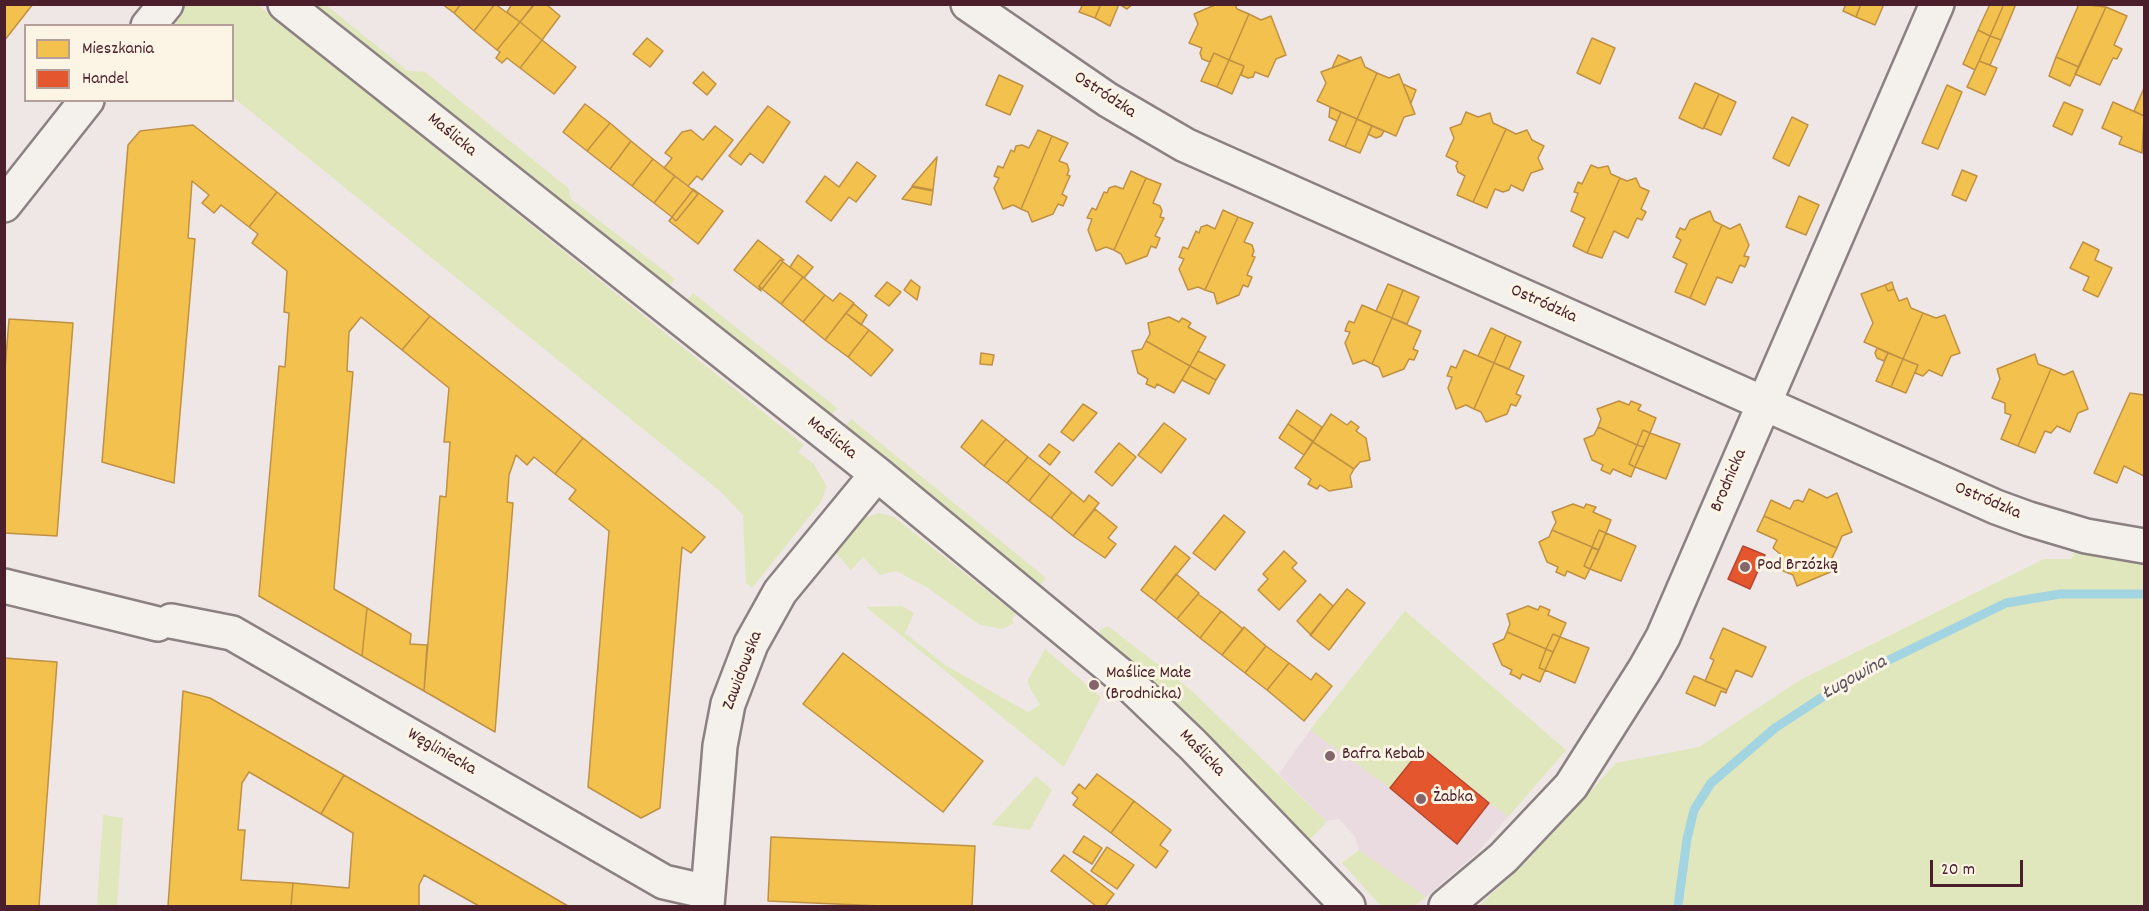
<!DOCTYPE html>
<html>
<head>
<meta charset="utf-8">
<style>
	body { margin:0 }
	#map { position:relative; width:2149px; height:911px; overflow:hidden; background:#eee7e5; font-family:Dekko,sans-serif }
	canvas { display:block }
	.frame { position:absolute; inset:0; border:6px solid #4a1f2b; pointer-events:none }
	.legend { position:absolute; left:24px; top:24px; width:210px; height:78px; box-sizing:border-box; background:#fcf5e5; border:2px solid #b59f9b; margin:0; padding:8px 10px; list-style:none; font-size:18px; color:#4a1f2b }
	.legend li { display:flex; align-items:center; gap:12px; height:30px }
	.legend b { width:30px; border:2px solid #b59f9b }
	.scale { position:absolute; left:1930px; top:860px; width:93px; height:27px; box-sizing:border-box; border:3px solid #4a1f2b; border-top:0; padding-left:8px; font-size:18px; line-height:21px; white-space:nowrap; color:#4a1f2b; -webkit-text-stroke:4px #fcf5e5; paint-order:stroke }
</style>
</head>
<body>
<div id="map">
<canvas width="2149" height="911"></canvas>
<div class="frame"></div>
<ul class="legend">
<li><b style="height:16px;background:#f2c14e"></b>Mieszkania</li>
<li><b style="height:16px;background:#e4572e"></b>Handel</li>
</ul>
<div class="scale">20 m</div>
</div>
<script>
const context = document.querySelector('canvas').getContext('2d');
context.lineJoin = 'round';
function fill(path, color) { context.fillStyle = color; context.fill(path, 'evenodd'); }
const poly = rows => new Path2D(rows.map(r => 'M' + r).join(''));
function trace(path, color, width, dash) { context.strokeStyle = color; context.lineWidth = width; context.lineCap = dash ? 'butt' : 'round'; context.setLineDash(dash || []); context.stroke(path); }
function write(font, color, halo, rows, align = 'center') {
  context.font = font + ' Dekko,sans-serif'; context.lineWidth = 6; context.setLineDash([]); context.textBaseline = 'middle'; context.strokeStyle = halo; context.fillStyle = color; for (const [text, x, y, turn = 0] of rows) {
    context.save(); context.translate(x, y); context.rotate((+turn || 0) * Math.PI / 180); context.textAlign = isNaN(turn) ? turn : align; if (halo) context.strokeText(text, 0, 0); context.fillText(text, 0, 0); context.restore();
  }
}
fill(poly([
	[1310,730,1390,788,1422,748,1508,817,1478,852,1426,897,1359,850,1355,837,1339,819,1326,821,1279,774]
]), '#eadbe0');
fill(poly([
	[183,5,258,5,804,445,798,452,814,464,827,487,821,502,752,588,746,583,743,515,721,492,233,97,232,26,165,26],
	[303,5,326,5,408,71,425,72,568,188,571,199,675,279,664,291],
	[693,293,837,408,826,422,682,307],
	[851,419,1046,578,1035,592,840,433],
	[879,513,894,517,1016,614,1012,619,1014,623,1003,629,980,625,925,586,896,571,880,575,863,557,851,570,831,548,855,521],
	[2074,552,2144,562,2144,906,1479,906,1530,858,1616,763,1699,747,1800,680,2044,559,2072,559],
	[902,606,914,613,905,633,945,665,1028,712,1040,705,1027,682,1045,649,1101,697,1064,767,866,607],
	[1405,611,1566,750,1508,817,1422,748,1390,788,1310,730],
	[1108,626,1192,691,1326,821,1324,825,1308,841,1255,793,1107,649,1099,630],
	[1036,776,1052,790,1030,830,991,825],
	[103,815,123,818,117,906,97,906],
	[1359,850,1426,897,1415,906,1381,906,1342,863]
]), '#e0e7bc');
const homes = poly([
	[4,4,33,4,4,41,4,4],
	[442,4,461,4,454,13,442,4],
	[461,4,495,4,474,31,454,13,461,4],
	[495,4,520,22,497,50,474,31,495,4],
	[512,4,533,4,534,5,520,22,507,12,512,4],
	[546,4,560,16,542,40,520,22,534,4,546,4],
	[1083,4,1101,4,1095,18,1079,12,1083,4],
	[1101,4,1119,4,1110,26,1095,18,1101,4],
	[1119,4,1133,4,1127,9,1119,4],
	[1217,4,1235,4,1237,9,1249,14,1229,60,1214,53,1210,62,1202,59,1200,53,1202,48,1189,43,1198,24,1194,14,1217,4],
	[1846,4,1861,4,1856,17,1843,11,1846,4],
	[1861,4,1884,4,1875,25,1856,17,1861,4],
	[1990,4,2004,4,1990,36,1978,30,1990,4],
	[2004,4,2016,4,2001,40,1990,36,2004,4],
	[2079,4,2106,7,2079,67,2056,57,2079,4],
	[2106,7,2127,16,2114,45,2122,49,2117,59,2113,58,2100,85,2075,74,2106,7],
	[1249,14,1261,20,1271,16,1286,55,1276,59,1268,77,1255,72,1253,77,1248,78,1241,75,1244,66,1229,60,1249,14],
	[520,22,542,40,520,68,507,58,502,63,496,58,500,52,497,50,520,22],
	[1978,30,1990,36,1975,70,1963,64,1978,30],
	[1990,36,2001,40,1990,65,1979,61,1990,36],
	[647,38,663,51,650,67,633,54,647,38],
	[1592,38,1615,48,1600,84,1577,73,1592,38],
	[542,40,576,67,554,94,520,68,542,40],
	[1214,53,1229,60,1217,87,1201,81,1214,53],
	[1338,55,1351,61,1332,68,1338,55],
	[1361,57,1365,67,1377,73,1357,119,1317,101,1326,83,1321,72,1361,57],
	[2056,57,2079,67,2070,86,2049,76,2056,57],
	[1229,60,1244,66,1232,94,1217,87,1229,60],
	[1979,61,1997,68,1985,95,1967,87,1979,61],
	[703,72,716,84,707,95,693,83,703,72],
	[1377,73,1389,78,1399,74,1415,114,1404,117,1396,136,1357,119,1377,73],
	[999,75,1023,86,1010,115,986,105,999,75],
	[1695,83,1719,94,1703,129,1679,118,1695,83],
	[1403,84,1416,90,1411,103,1403,84],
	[1947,85,1962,92,1938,149,1922,143,1947,85],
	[2144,88,2144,116,2134,111,2144,88],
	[1719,94,1736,102,1721,135,1704,128,1719,94],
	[2064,102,2083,110,2072,135,2053,126,2064,102],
	[2113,102,2144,116,2142,153,2119,144,2122,137,2102,128,2113,102],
	[585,104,610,123,587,151,563,132,585,104],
	[768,106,790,122,763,163,750,153,741,165,729,156,768,106],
	[1330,107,1341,112,1337,121,1329,117,1330,107],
	[1341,112,1357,119,1345,147,1329,140,1341,112],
	[1466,112,1478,117,1490,113,1493,123,1506,129,1473,202,1457,195,1465,176,1458,172,1456,166,1458,162,1446,156,1454,138,1450,128,1461,124,1466,112],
	[1792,117,1808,125,1789,166,1773,158,1792,117],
	[1357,119,1372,126,1360,153,1345,147,1357,119],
	[610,123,631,141,610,169,587,151,610,123],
	[193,125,277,192,249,227,221,205,214,213,202,203,209,195,192,181,188,238,195,239,174,483,102,462,128,145,140,131,193,125],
	[715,126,733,140,702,180,697,176,688,186,664,168,672,158,665,153,682,132,691,130,703,140,715,126],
	[1372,126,1384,131,1381,136,1376,138,1368,134,1372,126],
	[1506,129,1516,134,1527,130,1532,140,1544,146,1538,158,1543,169,1531,173,1523,191,1511,185,1509,190,1503,192,1495,189,1487,208,1473,202,1506,129],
	[1038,130,1052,136,1021,209,1013,205,1003,209,994,188,999,178,994,176,998,166,1003,168,1011,150,1014,152,1016,146,1022,145,1029,148,1038,130],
	[1052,136,1068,143,1059,161,1067,164,1069,170,1067,175,1070,176,1062,194,1067,197,1063,206,1058,204,1053,214,1032,222,1028,212,1021,209,1052,136],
	[631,141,653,159,632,186,610,169,631,141],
	[937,157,933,190,912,186,937,157],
	[653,159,675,176,654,203,632,186,653,159],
	[857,162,876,176,856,202,849,197,831,221,806,202,825,176,839,187,857,162],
	[1591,165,1598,168,1608,166,1611,174,1620,178,1587,253,1573,246,1585,218,1571,211,1578,193,1574,192,1578,182,1582,184,1591,165],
	[1962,170,1977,176,1966,201,1952,195,1962,170],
	[1131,171,1146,178,1114,250,1106,247,1096,251,1088,230,1092,219,1087,218,1092,208,1096,210,1104,192,1107,193,1109,188,1115,186,1123,189,1131,171],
	[675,176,693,190,672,217,654,203,675,176],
	[1146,178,1161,184,1153,203,1160,206,1162,211,1160,217,1164,218,1155,236,1160,238,1156,248,1151,246,1147,256,1126,264,1121,254,1114,250,1146,178],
	[1620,178,1627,181,1636,178,1640,187,1649,191,1641,209,1646,212,1642,220,1637,218,1628,238,1614,231,1602,258,1587,253,1620,178],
	[912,187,933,191,931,205,902,199,912,187],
	[693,189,723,211,698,244,669,221,672,217,676,221,698,194,693,189],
	[693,190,698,194,676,221,672,217,693,190],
	[277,192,430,316,402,350,361,317,349,332,347,371,353,372,334,589,367,608,362,656,259,596,279,366,285,367,289,313,284,312,287,271,252,243,258,234,249,227,277,192],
	[1799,196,1819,205,1806,235,1786,227,1799,196],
	[1223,210,1238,217,1205,290,1198,287,1188,290,1179,269,1184,259,1179,257,1183,247,1188,249,1196,231,1199,233,1201,227,1207,225,1215,229,1223,210],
	[1710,211,1714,221,1722,225,1690,298,1675,292,1687,264,1673,257,1681,240,1676,237,1680,228,1685,230,1690,220,1710,211],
	[1238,217,1253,223,1244,242,1252,245,1254,251,1252,256,1255,257,1247,275,1252,277,1248,287,1243,285,1239,295,1217,304,1214,293,1205,290,1238,217],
	[1740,224,1749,245,1744,256,1749,257,1745,267,1740,265,1732,283,1717,277,1705,305,1690,298,1722,225,1730,229,1740,224],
	[758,240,784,260,780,260,759,286,761,291,734,270,758,240],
	[2083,242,2099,250,2095,260,2112,268,2098,297,2083,290,2089,277,2070,268,2083,242],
	[798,255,813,267,804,278,790,267,798,255],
	[780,260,783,262,762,289,759,286,780,260],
	[783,262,803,277,781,304,762,289,783,262],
	[803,277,825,295,803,322,781,304,803,277],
	[911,280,920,287,917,300,904,290,911,280],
	[887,282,901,292,889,306,875,296,887,282],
	[1892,282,1894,289,1888,291,1885,285,1892,282],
	[1388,284,1403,290,1392,318,1376,311,1388,284],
	[1885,285,1888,291,1894,289,1899,301,1907,298,1911,308,1923,313,1903,359,1864,342,1873,323,1861,294,1885,285],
	[1403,290,1419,297,1407,324,1392,318,1403,290],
	[840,293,854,303,825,340,803,322,825,295,833,301,840,293],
	[854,304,867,315,861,325,846,313,854,304],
	[1362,305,1392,318,1372,364,1364,360,1353,364,1345,343,1350,332,1345,331,1347,325,1349,321,1354,323,1362,305],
	[846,313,869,330,848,357,825,340,846,313],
	[1923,313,1936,318,1945,315,1960,353,1951,356,1942,376,1929,370,1923,376,1915,373,1918,365,1903,359,1923,313],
	[430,316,583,438,555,474,534,457,527,465,516,455,509,475,507,502,513,503,495,732,424,691,440,496,446,497,450,442,444,442,449,388,402,350,430,316],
	[1169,317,1179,322,1182,318,1188,321,1191,323,1188,327,1206,337,1190,366,1146,341,1150,334,1148,323,1169,317],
	[1392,318,1421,331,1413,349,1418,351,1414,360,1409,359,1404,369,1383,377,1379,367,1372,364,1392,318],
	[9,319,73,323,57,536,4,533,4,382,9,319],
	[1491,328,1506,335,1494,363,1478,356,1491,328],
	[869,330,893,350,871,376,848,357,869,330],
	[1506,335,1521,342,1509,369,1494,363,1506,335],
	[1146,341,1190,366,1174,393,1157,384,1155,388,1146,384,1148,379,1138,373,1132,351,1142,349,1146,341],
	[1877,348,1888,353,1884,361,1877,358,1875,353,1877,348],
	[1464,350,1494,363,1474,409,1466,405,1456,409,1448,388,1452,377,1447,376,1451,366,1456,368,1464,350],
	[1198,351,1225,365,1216,380,1190,366,1198,351],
	[981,353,994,355,992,365,980,364,981,353],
	[1888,353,1903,359,1891,387,1876,381,1888,353],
	[2035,354,2038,364,2051,369,2018,446,2001,439,2011,415,2005,413,2005,403,1992,398,2000,379,1997,369,2035,354],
	[1903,359,1918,365,1906,393,1891,387,1903,359],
	[1494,363,1524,376,1516,394,1521,396,1516,406,1511,404,1507,414,1486,422,1481,412,1474,409,1494,363],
	[1190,366,1216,380,1209,394,1182,380,1190,366],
	[2051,369,2064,375,2073,371,2088,409,2078,413,2070,432,2057,426,2051,433,2045,431,2035,453,2018,446,2051,369],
	[2130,393,2144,395,2144,476,2124,466,2117,483,2094,473,2130,393],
	[1619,401,1629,405,1631,401,1641,405,1638,410,1656,418,1650,433,1643,430,1637,445,1598,427,1601,419,1597,409,1619,401],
	[1083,404,1097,413,1073,441,1061,432,1083,404],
	[1297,410,1322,427,1313,442,1288,424,1297,410],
	[1331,414,1347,425,1351,421,1359,427,1356,431,1366,438,1370,460,1360,462,1354,469,1313,442,1331,414],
	[982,420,1006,439,984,466,961,447,982,420],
	[1164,423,1186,439,1161,473,1138,455,1164,423],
	[1288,424,1313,441,1304,455,1279,438,1288,424],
	[1598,427,1637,445,1629,464,1635,467,1631,477,1613,469,1610,474,1601,470,1603,465,1592,460,1584,439,1594,435,1598,427],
	[1643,430,1650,433,1644,447,1637,445,1643,430],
	[1650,433,1680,444,1666,479,1635,467,1650,433],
	[583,438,705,537,691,553,682,547,660,808,641,818,588,787,609,531,569,499,576,490,555,474,583,438],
	[1006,439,1028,457,1007,483,984,466,1006,439],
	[1313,442,1354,469,1350,476,1352,487,1329,491,1320,485,1317,489,1308,484,1311,479,1295,468,1313,442],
	[1119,443,1136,457,1112,486,1095,472,1119,443],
	[1049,444,1060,452,1050,465,1039,456,1049,444],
	[1637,445,1644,447,1635,467,1629,464,1637,445],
	[1028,457,1050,474,1029,501,1007,483,1028,457],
	[1050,474,1072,492,1051,518,1029,501,1050,474],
	[1809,489,1827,498,1837,493,1852,532,1842,536,1837,548,1764,516,1771,500,1790,509,1794,501,1798,500,1803,502,1809,489],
	[1072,492,1084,502,1089,495,1099,503,1073,536,1051,518,1072,492],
	[1573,504,1584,508,1586,504,1596,507,1593,512,1611,520,1606,533,1599,530,1592,547,1552,530,1556,522,1552,512,1573,504],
	[1095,509,1117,527,1108,538,1116,544,1105,558,1073,536,1095,509],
	[1224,515,1245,532,1215,570,1193,553,1224,515],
	[1764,516,1837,548,1831,560,1835,570,1797,586,1793,575,1774,567,1780,554,1773,548,1777,540,1757,531,1764,516],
	[1552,530,1592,547,1584,566,1590,569,1585,579,1567,571,1565,576,1556,572,1558,567,1547,562,1539,542,1549,537,1552,530],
	[1599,530,1606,533,1599,550,1592,547,1599,530],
	[1606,533,1636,546,1621,581,1590,569,1606,533],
	[1175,546,1190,558,1155,601,1141,590,1175,546],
	[1592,548,1599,550,1590,569,1584,566,1592,548],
	[1284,551,1297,563,1292,568,1306,581,1279,610,1258,590,1268,579,1263,574,1284,551],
	[1176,574,1199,593,1177,619,1155,601,1176,574],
	[1347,589,1365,603,1329,650,1310,635,1347,589],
	[1198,594,1221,611,1200,638,1177,619,1198,594],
	[1320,594,1333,606,1311,635,1297,621,1320,594],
	[1528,606,1538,610,1540,606,1550,610,1548,615,1566,623,1560,637,1553,634,1546,649,1507,632,1510,624,1507,614,1528,606],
	[367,608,411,634,410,644,427,645,424,691,362,656,367,608],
	[1221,611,1243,629,1222,655,1200,638,1221,611],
	[1244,627,1266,646,1245,673,1222,655,1244,627],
	[1723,628,1766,647,1752,677,1736,670,1727,690,1705,681,1714,660,1710,658,1723,628],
	[1507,632,1546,649,1539,668,1545,670,1540,682,1522,674,1520,679,1515,676,1510,674,1512,670,1502,665,1493,644,1504,639,1507,632],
	[1553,634,1560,637,1553,652,1546,649,1553,634],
	[1560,637,1589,648,1575,683,1545,670,1560,637],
	[1266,646,1289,663,1267,690,1245,673,1266,646],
	[1546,649,1553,652,1545,670,1539,668,1546,649],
	[843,653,983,761,943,812,803,704,843,653],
	[4,658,57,662,39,906,4,906,4,658],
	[1289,663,1311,680,1316,673,1332,686,1304,721,1267,690,1289,663],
	[1694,676,1727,690,1726,693,1721,691,1715,706,1686,693,1694,676],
	[183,691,210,698,344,775,321,814,249,772,242,783,238,830,245,830,241,880,293,883,291,906,168,906,183,691],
	[1097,774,1134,801,1111,833,1073,805,1078,798,1072,793,1079,784,1085,789,1097,774],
	[344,775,568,906,479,906,424,875,419,885,419,906,291,906,293,883,349,888,353,833,321,814,344,775],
	[1134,801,1171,830,1160,845,1168,851,1156,868,1111,833,1134,801],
	[1084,836,1102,848,1092,864,1073,852,1084,836],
	[771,837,975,846,972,906,881,906,768,901,771,837],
	[1107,847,1134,865,1117,889,1091,871,1107,847],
	[1064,855,1114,894,1105,906,1096,906,1051,871,1064,855]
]);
fill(homes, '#f2c14e');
trace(homes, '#c09044', 1.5);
const shops = poly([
	[1743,546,1765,555,1750,589,1728,579,1743,546],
	[1422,748,1489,803,1457,844,1390,788,1422,748]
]);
fill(shops, '#e4572e');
trace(shops, '#b6462d', 1.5);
trace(poly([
	[1678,906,1687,839,1694,810,1711,783,1775,728,1850,679,2006,603,2060,594,2144,594]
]), '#a2d4e2', 9);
const minor = poly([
	[285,4,877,474,1120,675,1193,745,1348,906],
	[968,4,1108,100,1185,145,1996,507,2029,519,2086,536,2144,546],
	[148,26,166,4],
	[4,205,87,100],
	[4,586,158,624],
	[171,621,232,633,664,882,708,892],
	[707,906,720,746,728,704,751,644,780,592,877,474],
	[1446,906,1503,858,1571,786,1645,669,1663,637,1937,4]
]);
trace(minor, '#8c8182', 38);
trace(minor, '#f4f0eb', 33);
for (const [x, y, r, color] of [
	[1745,567,6,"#83656c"],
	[1094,685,6,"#83656c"],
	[1330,756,6,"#83656c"],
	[1421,799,6,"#83656c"]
]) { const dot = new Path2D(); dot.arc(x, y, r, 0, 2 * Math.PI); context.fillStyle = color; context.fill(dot); trace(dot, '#fcf5e5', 2); }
write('18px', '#4a1f2b', '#fcf5e5', [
	["Ostródzka",1104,96,33],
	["Maślicka",451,136,39],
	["Ostródzka",1543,305,24],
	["Maślicka",831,439,38],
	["Brodnicka",1730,481,-67],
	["Ostródzka",1987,502,23],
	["Zawidowska",744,671,-69],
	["Węgliniecka",441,753,30],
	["Maślicka",1201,754,46]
]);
write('18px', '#4a1f2b', '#fcf5e5', [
	["Pod Brzózką",1757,567],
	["Maślice Małe",1106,675],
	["(Brodnicka)",1106,696],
	["Bafra Kebab",1342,756],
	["Żabka",1433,799]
], 'left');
write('italic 20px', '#5a5362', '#fcf5e5', [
	["Ługowina",1855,679,-29]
]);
</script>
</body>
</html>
